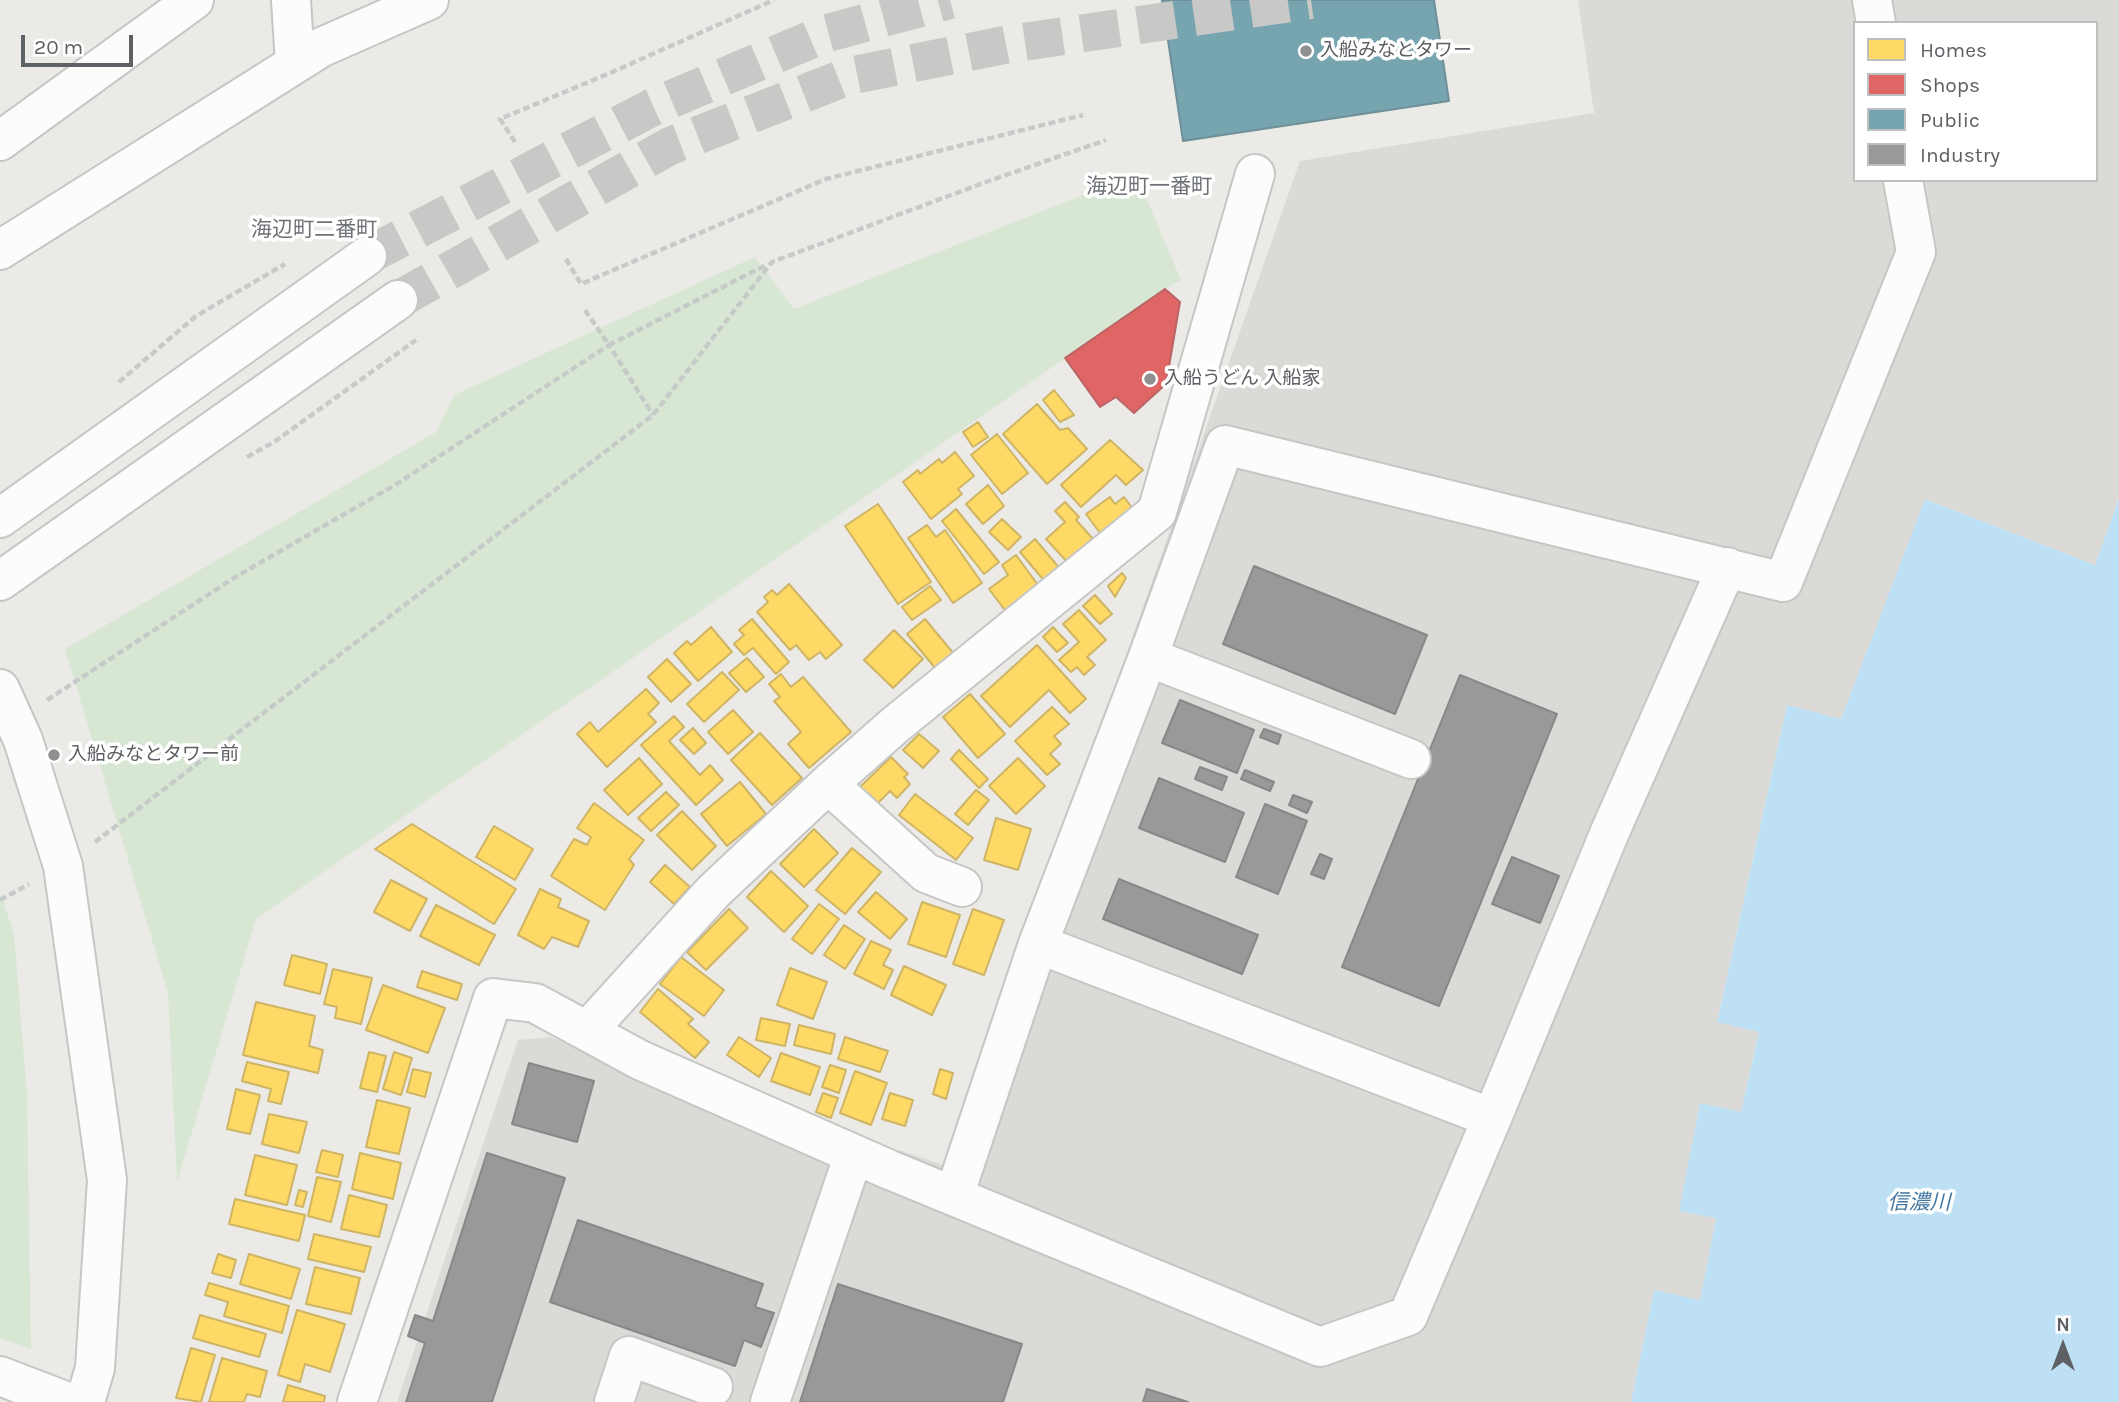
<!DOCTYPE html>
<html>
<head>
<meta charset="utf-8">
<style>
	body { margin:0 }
	#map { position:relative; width:2119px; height:1402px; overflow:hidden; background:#eceae7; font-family:Karla,sans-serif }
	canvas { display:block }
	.legend { position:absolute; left:1853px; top:21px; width:245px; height:161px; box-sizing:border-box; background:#fff; border:2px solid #bebfc1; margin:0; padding:9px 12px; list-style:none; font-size:21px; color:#5d6064 }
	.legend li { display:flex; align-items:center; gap:14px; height:35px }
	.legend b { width:35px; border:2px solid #bebfc1 }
	.north { position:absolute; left:2028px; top:1311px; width:70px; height:70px; -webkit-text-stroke:5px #fff; paint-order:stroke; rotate:0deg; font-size:19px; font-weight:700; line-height:28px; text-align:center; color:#5d6064 }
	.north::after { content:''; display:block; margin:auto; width:24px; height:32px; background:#5d6064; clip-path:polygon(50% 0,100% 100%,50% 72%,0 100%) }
	.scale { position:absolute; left:21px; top:35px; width:112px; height:32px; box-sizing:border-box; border:4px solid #5d6064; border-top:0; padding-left:9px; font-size:21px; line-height:24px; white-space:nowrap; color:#5d6064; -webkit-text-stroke:5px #fff; paint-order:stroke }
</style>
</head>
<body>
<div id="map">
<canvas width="2119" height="1402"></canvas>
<ul class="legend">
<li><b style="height:19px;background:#ffd966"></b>Homes</li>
<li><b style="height:19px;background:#e06666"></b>Shops</li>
<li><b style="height:19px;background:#76a5af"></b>Public</li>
<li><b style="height:19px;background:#999"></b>Industry</li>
</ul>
<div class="north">N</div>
<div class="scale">20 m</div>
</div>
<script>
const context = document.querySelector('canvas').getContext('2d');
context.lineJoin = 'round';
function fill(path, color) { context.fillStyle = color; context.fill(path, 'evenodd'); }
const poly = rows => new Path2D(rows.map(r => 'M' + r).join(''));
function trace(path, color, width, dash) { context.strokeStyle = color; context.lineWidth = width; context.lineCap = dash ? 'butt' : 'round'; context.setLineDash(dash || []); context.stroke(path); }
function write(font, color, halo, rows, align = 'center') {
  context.font = font + ' Karla,"Noto Sans JP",sans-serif'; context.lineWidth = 7; context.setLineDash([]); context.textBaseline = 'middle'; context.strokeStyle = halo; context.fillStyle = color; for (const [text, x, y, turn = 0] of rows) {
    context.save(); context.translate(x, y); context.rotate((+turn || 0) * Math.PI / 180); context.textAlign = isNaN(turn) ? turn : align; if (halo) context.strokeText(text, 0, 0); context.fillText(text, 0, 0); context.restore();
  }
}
fill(poly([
	[1578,0,2119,0,2119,497,2095,565,1926,499,1841,720,1787,705,1717,1021,1759,1031,1741,1112,1700,1103,1680,1211,1716,1218,1700,1301,1654,1291,1631,1402,397,1402,518,1040,551,1037,884,1186,899,1150,946,1166,1300,161,1594,113],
	[1855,23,2096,23,2096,180,1855,180]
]), '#dcdad7');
fill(poly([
	[1136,174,1181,280,1165,289,256,919,177,1182,168,993,65,649,436,432,454,395,755,257,794,309],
	[0,893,14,933,27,1095,31,1349,0,1338]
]), '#d7e7d3');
fill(poly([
	[2119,498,2119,1402,1631,1402,1654,1290,1700,1300,1716,1218,1679,1211,1700,1103,1741,1112,1759,1032,1717,1022,1787,705,1841,719,1925,499,2095,565]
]), '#bee0f4');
const homes = poly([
	[1054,390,1074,415,1060,422,1043,400,1054,390],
	[1037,404,1060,430,1068,428,1087,449,1047,484,1003,434,1037,404],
	[978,422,988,437,973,447,963,432,978,422],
	[997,434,1028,473,1002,494,971,455,997,434],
	[1110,440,1143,470,1126,485,1116,475,1081,507,1061,485,1110,440],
	[955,452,974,476,958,489,962,494,931,519,903,482,918,470,920,474,939,459,942,463,955,452],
	[988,485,1004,506,983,524,966,504,988,485],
	[1110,497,1115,504,1124,497,1133,509,1100,533,1086,514,1110,497],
	[1065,502,1079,517,1076,520,1094,540,1069,564,1046,539,1065,522,1055,511,1065,502],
	[878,504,931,582,898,604,845,526,878,504],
	[956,509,999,562,984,574,942,521,956,509],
	[1002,519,1021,537,1008,550,989,532,1002,519],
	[927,525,936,537,945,530,982,583,953,603,908,538,927,525],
	[1035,539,1061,570,1046,583,1020,552,1035,539],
	[1016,555,1041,589,1007,613,989,589,1008,575,1002,565,1016,555],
	[1122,573,1126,578,1115,597,1108,586,1122,573],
	[789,584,842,645,826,659,820,652,809,660,796,645,790,650,757,612,768,602,764,597,772,590,777,595,789,584],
	[930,586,941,600,912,620,902,607,930,586],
	[1095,595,1112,614,1100,624,1083,606,1095,595],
	[1079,610,1106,640,1087,657,1095,665,1084,675,1077,667,1071,672,1059,660,1079,642,1063,624,1079,610],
	[752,619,789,662,776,674,753,648,744,655,734,644,744,635,739,630,752,619],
	[925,619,954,654,936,669,907,634,925,619],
	[711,627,732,652,698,681,674,653,687,641,691,645,711,627],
	[1053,627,1068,643,1057,652,1043,637,1053,627],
	[894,630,923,659,893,688,864,660,894,630],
	[1037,645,1086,699,1070,713,1049,690,1010,727,981,696,1037,645],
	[747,658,764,677,746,692,729,673,747,658],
	[667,659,691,684,671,702,648,677,667,659],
	[722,672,739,690,704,722,687,704,722,672],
	[781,674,791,687,803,677,851,732,809,768,788,744,801,732,774,701,780,697,769,684,781,674],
	[646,689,659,703,648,714,656,722,607,767,577,734,590,722,598,732,646,689],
	[970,694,1005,734,978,758,943,717,970,694],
	[1052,707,1069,724,1054,736,1061,744,1050,754,1060,764,1047,775,1015,741,1052,707],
	[733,710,753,732,728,754,708,732,733,710],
	[674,716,684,727,669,741,700,775,710,765,723,780,696,805,641,745,674,716],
	[693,728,706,743,694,754,680,740,693,728],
	[760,733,802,778,772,805,731,760,760,733],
	[919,734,939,751,923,768,903,750,919,734],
	[959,750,988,779,979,788,951,759,959,750],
	[891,757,908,774,904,777,910,784,897,798,890,791,877,804,860,787,891,757],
	[639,758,662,784,628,815,604,790,639,758],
	[1018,758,1045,786,1016,814,989,786,1018,758],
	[740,782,766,814,727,846,701,814,740,782],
	[976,790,989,800,968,825,955,814,976,790],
	[666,792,679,805,651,831,638,818,666,792],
	[915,794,973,838,956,860,899,815,915,794],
	[594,803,644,840,629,859,634,865,605,910,551,876,574,839,587,845,591,837,577,828,594,803],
	[682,811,716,846,692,870,657,835,682,811],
	[996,818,1031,829,1018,870,984,860,996,818],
	[412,824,516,889,494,924,375,849,412,824],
	[494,826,533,849,515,880,476,857,494,826],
	[814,829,838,853,804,887,780,864,814,829],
	[852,848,881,872,845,914,816,890,852,848],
	[665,865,690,887,674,904,650,882,665,865],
	[771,871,808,906,784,932,747,897,771,871],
	[391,880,427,899,410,931,374,912,391,880],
	[540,889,561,899,558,907,589,921,578,947,552,937,544,949,518,935,540,889],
	[876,892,907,919,890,939,858,912,876,892],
	[922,902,960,915,946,957,908,944,922,902],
	[819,904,839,919,812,954,792,939,819,904],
	[436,905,495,935,479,965,420,936,436,905],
	[729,909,748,928,706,970,687,952,729,909],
	[973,909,1004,920,984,975,953,964,973,909],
	[844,925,865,939,845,969,824,955,844,925],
	[871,941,891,950,883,965,893,970,884,989,854,974,871,941],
	[292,955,327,964,320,994,284,985,292,955],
	[681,957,724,990,704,1016,660,984,681,957],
	[904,966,946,985,932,1015,891,995,904,966],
	[790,968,827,982,813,1019,777,1005,790,968],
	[333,969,372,978,361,1024,335,1018,337,1007,324,1004,333,969],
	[422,971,462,984,457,1000,417,987,422,971],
	[383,985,445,1008,428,1053,366,1030,383,985],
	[658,989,693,1019,688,1024,709,1042,695,1058,640,1012,658,989],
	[256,1002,315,1016,309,1046,323,1050,318,1073,243,1055,256,1002],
	[761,1018,790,1024,785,1046,756,1040,761,1018],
	[799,1025,835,1034,831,1054,794,1045,799,1025],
	[739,1037,771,1058,759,1077,727,1055,739,1037],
	[845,1037,888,1051,880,1072,838,1059,845,1037],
	[369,1052,386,1056,377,1092,360,1088,369,1052],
	[394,1052,412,1058,401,1095,383,1089,394,1052],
	[781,1053,820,1067,810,1095,771,1081,781,1053],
	[247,1062,289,1072,281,1104,268,1101,271,1089,242,1081,247,1062],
	[830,1065,846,1070,839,1093,822,1087,830,1065],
	[413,1069,431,1073,425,1097,407,1092,413,1069],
	[940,1069,953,1073,946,1099,933,1094,940,1069],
	[855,1071,887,1083,871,1125,840,1113,855,1071],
	[236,1089,260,1095,250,1134,227,1129,236,1089],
	[823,1093,838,1098,831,1118,816,1112,823,1093],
	[890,1093,913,1100,905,1126,882,1119,890,1093],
	[377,1100,410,1108,399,1154,366,1147,377,1100],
	[269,1114,307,1122,299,1153,262,1144,269,1114],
	[322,1150,343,1155,338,1177,316,1172,322,1150],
	[360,1153,401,1163,393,1199,352,1189,360,1153],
	[255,1155,297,1165,287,1205,245,1195,255,1155],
	[317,1177,341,1182,331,1222,308,1216,317,1177],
	[299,1190,307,1192,303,1207,295,1205,299,1190],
	[349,1195,387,1205,379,1237,341,1229,349,1195],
	[235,1199,305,1215,299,1241,229,1224,235,1199],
	[314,1234,371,1247,364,1272,308,1259,314,1234],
	[218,1254,236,1260,231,1278,212,1273,218,1254],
	[249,1254,300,1269,291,1299,240,1284,249,1254],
	[315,1267,360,1278,351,1314,306,1304,315,1267],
	[209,1283,289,1306,282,1333,224,1316,228,1302,205,1295,209,1283],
	[297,1310,345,1324,330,1372,305,1364,300,1382,278,1375,297,1310],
	[200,1315,266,1334,259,1357,193,1338,200,1315],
	[191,1348,215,1355,201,1402,176,1398,191,1348],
	[222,1358,267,1371,260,1397,247,1394,244,1402,209,1402,222,1358],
	[288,1385,325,1396,324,1402,283,1402,288,1385]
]);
fill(homes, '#ffd966');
trace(homes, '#ceb565', 2);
const shops = poly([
	[1165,289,1180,302,1166,384,1134,413,1116,397,1100,407,1065,358,1165,289]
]);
fill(shops, '#e06666');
trace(shops, '#b96465', 2);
const public = poly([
	[1162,0,1434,0,1449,101,1183,141,1162,0]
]);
fill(public, '#76a5af');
trace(public, '#6e9098', 2);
const industry = poly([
	[1254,566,1427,635,1395,714,1223,644,1254,566],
	[1460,675,1557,714,1439,1006,1342,967,1460,675],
	[1180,700,1254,730,1237,773,1162,743,1180,700],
	[1264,729,1281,735,1278,744,1260,737,1264,729],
	[1200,767,1227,777,1222,790,1195,779,1200,767],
	[1245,770,1274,782,1270,791,1241,779,1245,770],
	[1159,778,1244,813,1225,862,1139,828,1159,778],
	[1293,795,1312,802,1307,813,1289,805,1293,795],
	[1265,804,1307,821,1278,894,1236,877,1265,804],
	[1320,854,1332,859,1324,879,1311,874,1320,854],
	[1512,857,1559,876,1540,923,1492,904,1512,857],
	[1119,879,1258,935,1242,974,1103,919,1119,879],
	[529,1063,594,1081,577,1142,512,1124,529,1063],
	[487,1153,565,1178,492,1402,406,1402,425,1343,408,1336,415,1315,433,1321,487,1153],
	[578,1220,763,1284,755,1307,774,1313,761,1347,744,1340,735,1366,550,1302,578,1220],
	[838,1284,1022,1344,1003,1402,800,1402,838,1284],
	[1147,1389,1188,1402,1143,1402,1147,1389]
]);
fill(industry, '#999');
trace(industry, '#878889', 2);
trace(poly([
	[367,256,653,107,824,34,950,0],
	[398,300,670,146,849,76,1009,44,1311,0]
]), '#c8c8c6', 38, [38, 19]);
const minor = poly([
	[291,0,295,64],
	[1872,0,1876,23],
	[0,141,194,0],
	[0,250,322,47,429,0],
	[0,518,367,256],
	[0,581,398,300],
	[1148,657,1411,759],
	[0,689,23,740,63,866,107,1180,95,1368,85,1402],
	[828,784,895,725,1157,512,1255,174],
	[1038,944,1492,1118],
	[588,1030,714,891,828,784,926,873,962,887],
	[954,1196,1038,944,1148,657,1225,445,1783,582,1916,252,1903,180],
	[0,1376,68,1402],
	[357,1402,493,998,535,1003,640,1060,890,1170,1320,1347,1408,1316,1492,1118,1609,834,1727,567],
	[614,1402,629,1356,713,1387],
	[770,1402,854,1154]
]);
trace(minor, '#c6c6c7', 42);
trace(poly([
	[515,142,500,119,610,73,774,0],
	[566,259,581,284,826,179,1083,115],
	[585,310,609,345,768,264],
	[119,382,196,316,285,264],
	[247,457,274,442,416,340],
	[47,700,237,576,395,485,609,345,653,415],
	[95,842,653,415,772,262,986,182,1106,140],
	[0,900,29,884]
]), '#c6cac8', 4.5, [7, 3.5]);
trace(minor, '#fcfcfb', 38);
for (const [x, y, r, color] of [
	[1306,51,7,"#8f9092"],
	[1150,379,7,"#8f9092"],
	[54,755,7,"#8f9092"]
]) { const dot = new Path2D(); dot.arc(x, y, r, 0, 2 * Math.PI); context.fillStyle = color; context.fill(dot); trace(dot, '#fff', 2.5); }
write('19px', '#5d6064', '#fff', [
	["入船みなとタワー",1320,51],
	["入船うどん 入船家",1164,379],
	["入船みなとタワー前",68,755]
], 'left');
write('21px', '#6e7276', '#fff', [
	["海辺町一番町",1149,187],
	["海辺町二番町",314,230]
]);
write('italic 21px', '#4577a2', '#fff', [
	["信濃川",1919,1203]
]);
</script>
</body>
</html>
